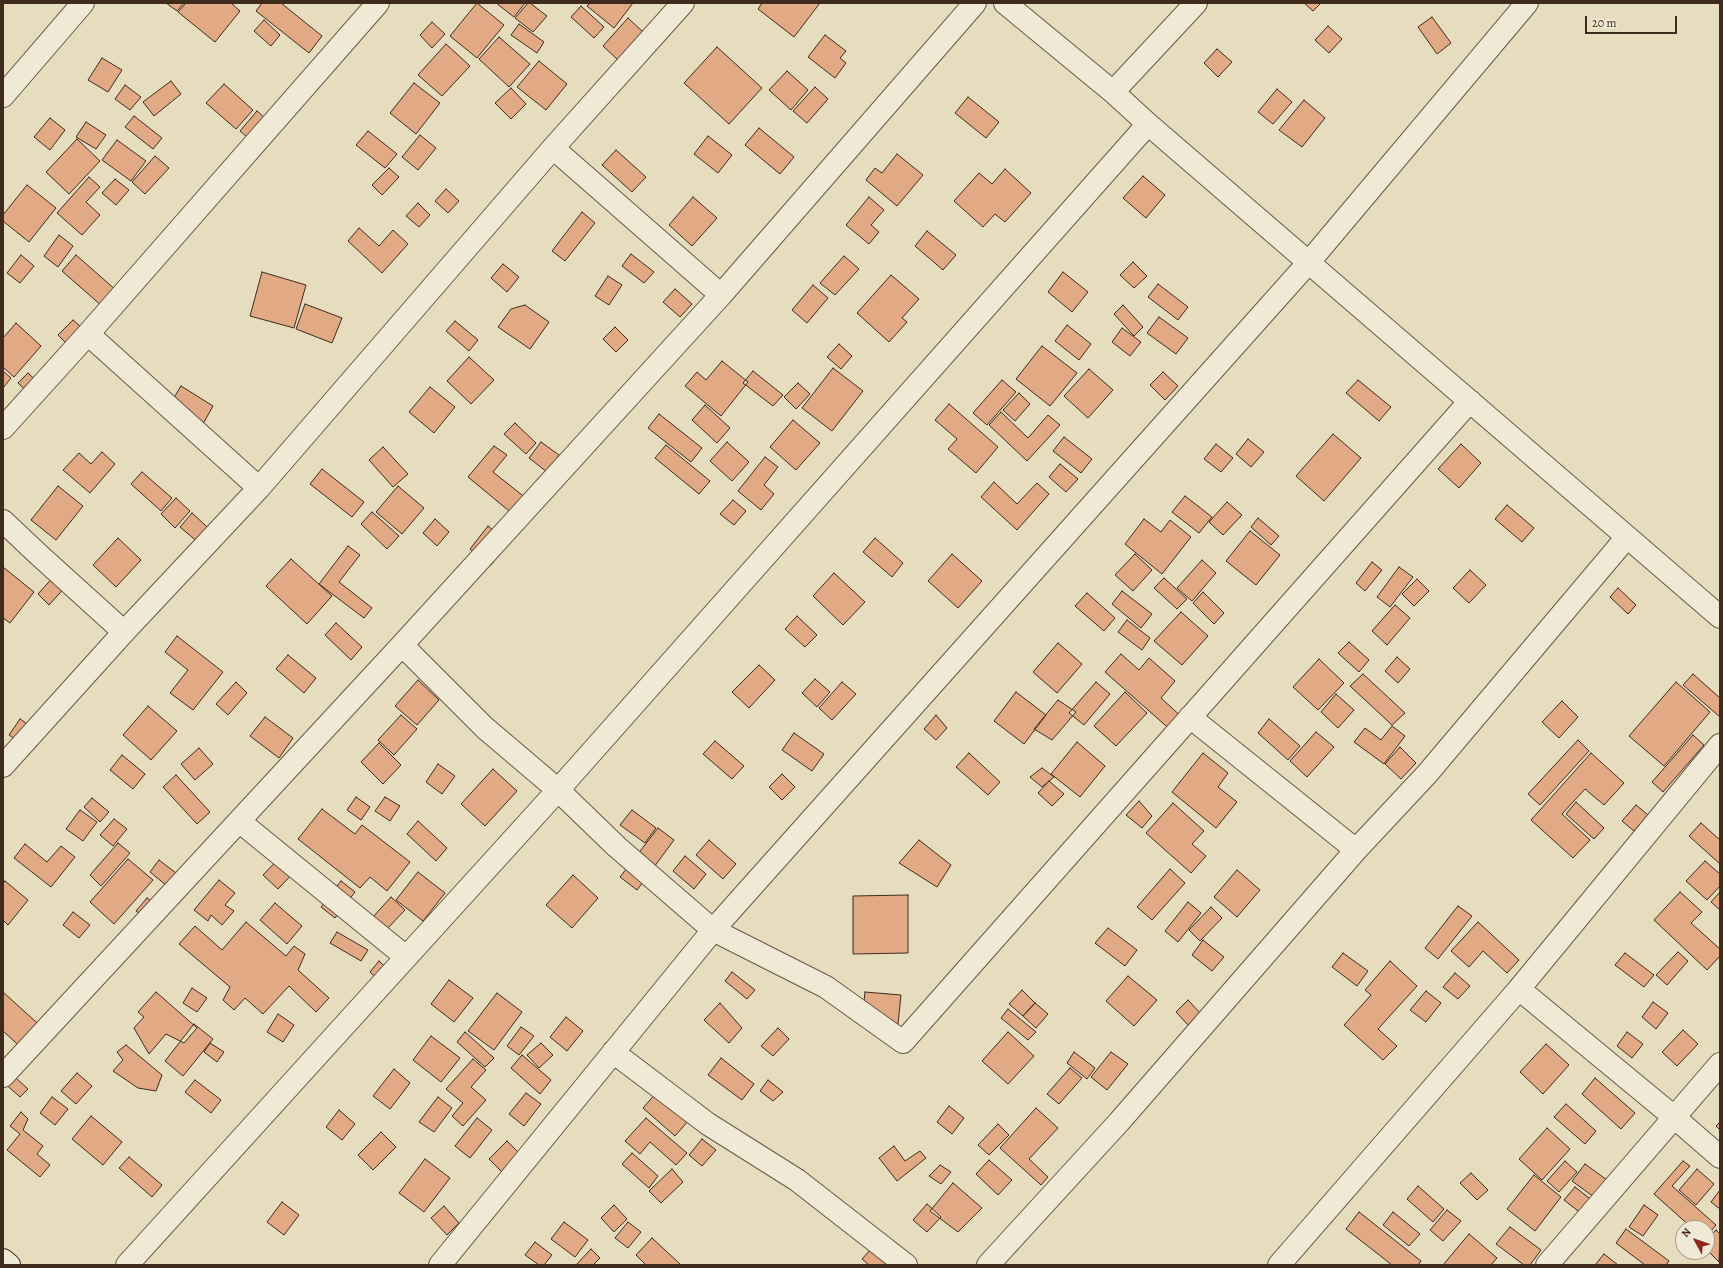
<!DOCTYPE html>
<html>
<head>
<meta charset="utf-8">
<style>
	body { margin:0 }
	#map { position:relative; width:1723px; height:1268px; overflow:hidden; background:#e6ddbf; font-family:Alegreya,serif }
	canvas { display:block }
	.frame { position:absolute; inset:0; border:4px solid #3f2b1d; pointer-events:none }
	.north { position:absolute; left:1675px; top:1220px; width:40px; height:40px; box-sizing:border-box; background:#efe9d5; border:1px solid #a99d8b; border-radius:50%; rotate:310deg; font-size:11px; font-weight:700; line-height:16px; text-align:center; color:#3f2b1d }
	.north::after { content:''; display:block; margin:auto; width:14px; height:18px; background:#8f2418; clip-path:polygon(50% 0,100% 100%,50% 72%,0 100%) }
	.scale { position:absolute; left:1585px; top:16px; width:92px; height:18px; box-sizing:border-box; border:2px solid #3f2b1d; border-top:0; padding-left:5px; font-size:12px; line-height:14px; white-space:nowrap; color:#3f2b1d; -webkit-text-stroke:3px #efe9d5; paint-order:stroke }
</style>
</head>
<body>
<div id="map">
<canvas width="1723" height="1268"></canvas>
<div class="frame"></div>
<div class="north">N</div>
<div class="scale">20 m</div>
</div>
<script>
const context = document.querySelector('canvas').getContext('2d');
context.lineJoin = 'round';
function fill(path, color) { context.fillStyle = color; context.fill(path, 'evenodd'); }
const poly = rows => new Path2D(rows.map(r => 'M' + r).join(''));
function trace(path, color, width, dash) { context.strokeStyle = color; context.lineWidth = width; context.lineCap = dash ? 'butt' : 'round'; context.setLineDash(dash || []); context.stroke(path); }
const building = poly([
	[166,3,184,3,177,11,166,3],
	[186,3,231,3,240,11,215,42,178,12,186,3],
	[262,3,281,3,322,36,309,53,256,11,262,3],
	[477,3,504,25,477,58,450,36,477,3],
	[496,3,525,3,514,17,496,3],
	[528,3,530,3,547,16,533,32,515,18,528,3],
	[590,3,633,3,614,28,587,6,590,3],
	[762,3,820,3,794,37,758,9,762,3],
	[1304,3,1321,3,1313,11,1304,3],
	[581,6,604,27,594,38,571,17,581,6],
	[1432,17,1451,43,1437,54,1418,27,1432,17],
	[628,18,643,32,618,60,603,46,628,18],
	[264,20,280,35,271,46,254,31,264,20],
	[432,22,445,34,432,48,420,35,432,22],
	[519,24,544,42,537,53,511,35,519,24],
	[1328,26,1342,39,1329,53,1315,40,1328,26],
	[825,35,846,51,840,58,846,63,835,78,808,57,825,35],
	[499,37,530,64,509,87,479,59,499,37],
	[446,44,470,66,442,96,418,75,446,44],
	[717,47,762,88,729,124,684,83,717,47],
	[1217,49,1232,62,1218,77,1204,63,1217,49],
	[102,58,122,70,108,92,88,80,102,58],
	[539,61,567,84,546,110,517,87,539,61],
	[787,71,808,90,791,110,769,90,787,71],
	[171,81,181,94,154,116,143,102,171,81],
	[414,83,440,103,416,134,390,113,414,83],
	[224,84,253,110,236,129,206,103,224,84],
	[125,85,141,97,130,110,115,99,125,85],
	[815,87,828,99,807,123,793,111,815,87],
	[511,88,526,104,511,119,495,103,511,88],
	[1277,89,1292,102,1273,124,1258,112,1277,89],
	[968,97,999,122,986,138,955,113,968,97],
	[1304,100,1325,118,1302,147,1279,130,1304,100],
	[257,111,272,124,255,144,240,131,257,111],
	[134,116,162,138,153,149,125,127,134,116],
	[50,118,65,130,50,150,34,137,50,118],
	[86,122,106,135,96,149,76,137,86,122],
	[759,128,794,157,780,174,745,145,759,128],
	[368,131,397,154,385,168,356,145,368,131],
	[420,135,436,148,418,170,402,157,420,135],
	[708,136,732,155,718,173,694,154,708,136],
	[77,139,100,161,69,194,46,172,77,139],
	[117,140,146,161,131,181,102,160,117,140],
	[616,150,646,177,632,192,602,165,616,150],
	[897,154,923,175,897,206,866,180,875,168,882,173,897,154],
	[155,156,169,168,145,194,132,182,155,156],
	[389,168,399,177,382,195,372,185,389,168],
	[1005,169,1031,193,1005,222,995,214,983,227,954,201,979,173,992,184,1005,169],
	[1143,176,1165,195,1146,218,1123,198,1143,176],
	[89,177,100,187,86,202,100,215,82,235,57,213,89,177],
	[115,179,129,190,116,205,102,193,115,179],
	[27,185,56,208,29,242,3,221,3,215,27,185],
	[446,189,459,201,448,213,435,201,446,189],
	[693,197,717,218,692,246,669,225,693,197],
	[869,197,884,210,871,225,879,232,869,244,846,225,869,197],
	[418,203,430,215,419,227,406,216,418,203],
	[582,212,595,223,565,261,552,251,582,212],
	[359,228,379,246,393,230,408,244,382,273,348,241,359,228],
	[927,231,956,255,943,270,915,246,927,231],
	[59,235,73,246,58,267,44,256,59,235],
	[631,254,654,272,644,283,622,266,631,254],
	[21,255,34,266,20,283,7,273,21,255],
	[76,255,125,298,111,314,62,271,76,255],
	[844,256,859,269,835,295,820,283,844,256],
	[1133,262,1147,276,1134,288,1120,275,1133,262],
	[503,264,519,277,507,292,491,278,503,264],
	[262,272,306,285,294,328,250,316,262,272],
	[1063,272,1088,292,1072,312,1048,292,1063,272],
	[891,275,919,299,902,318,907,322,889,342,857,313,891,275],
	[608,276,622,285,609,305,595,296,608,276],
	[1158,284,1188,307,1178,320,1148,297,1158,284],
	[813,285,828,298,807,323,792,310,813,285],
	[675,289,692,304,680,317,663,302,675,289],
	[305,304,342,318,332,343,296,329,305,304],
	[525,305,549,322,530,349,498,327,511,309,525,305],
	[1123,305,1143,327,1134,336,1114,314,1123,305],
	[1159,317,1188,338,1176,354,1147,333,1159,317],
	[73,320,88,333,72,349,58,335,73,320],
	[455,321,478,340,469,351,446,331,455,321],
	[16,323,41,346,14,377,3,367,3,338,16,323],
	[1067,325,1091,344,1079,360,1055,341,1067,325],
	[615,327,628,340,616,352,603,339,615,327],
	[1122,328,1141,342,1130,356,1112,342,1122,328],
	[839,344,852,356,841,369,827,357,839,344],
	[1042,346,1077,373,1050,406,1016,379,1042,346],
	[469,357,494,380,471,404,447,381,469,357],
	[722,361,748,382,721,416,685,386,697,372,706,380,722,361],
	[833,368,863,391,832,431,802,408,833,368],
	[1089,369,1113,390,1088,418,1064,396,1089,369],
	[3,371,11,378,3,388,3,371],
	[753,371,783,395,773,406,743,383,753,371],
	[1163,372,1178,386,1165,400,1150,385,1163,372],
	[28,373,43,387,33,397,18,383,28,373],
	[1002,380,1016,392,987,425,973,413,1002,380],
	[1358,380,1391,407,1379,421,1346,393,1358,380],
	[798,383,810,394,796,409,784,397,798,383],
	[181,386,213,406,203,424,170,404,181,386],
	[430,387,455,407,434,433,409,412,430,387],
	[1019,393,1030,404,1015,421,1003,410,1019,393],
	[949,404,998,447,976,473,948,449,957,439,935,420,949,404],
	[705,405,730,428,717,443,692,420,705,405],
	[1001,412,1028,438,1048,415,1060,425,1027,461,989,425,1001,412],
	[659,414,702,448,691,462,648,428,659,414],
	[793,420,820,443,796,470,770,447,793,420],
	[515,423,536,443,526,454,504,434,515,423],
	[1333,434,1361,458,1324,501,1296,476,1333,434],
	[1064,437,1092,459,1081,473,1053,451,1064,437],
	[1248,439,1264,452,1251,467,1236,454,1248,439],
	[541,442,559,455,547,472,529,458,541,442],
	[727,442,749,462,732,481,710,461,727,442],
	[1216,444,1233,458,1221,472,1204,459,1216,444],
	[1461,444,1481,463,1459,488,1438,469,1461,444],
	[666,445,710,481,699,494,655,458,666,445],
	[494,446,507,455,493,472,527,499,514,515,468,477,494,446],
	[383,447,408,474,393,487,369,460,383,447],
	[102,452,115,464,90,493,63,470,79,453,91,464,102,452],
	[765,457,778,467,764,485,774,494,761,510,738,491,765,457],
	[1060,464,1078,479,1066,492,1049,477,1060,464],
	[322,469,364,502,352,517,310,484,322,469],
	[142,472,172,498,161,511,131,484,142,472],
	[994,482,1017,504,1037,483,1049,494,1017,530,981,497,994,482],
	[58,486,83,506,56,540,31,520,58,486],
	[398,486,424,508,402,534,376,512,398,486],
	[1185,496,1212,517,1199,533,1172,512,1185,496],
	[176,498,190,511,175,528,161,514,176,498],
	[733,500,746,511,734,525,720,514,733,500],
	[1227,502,1242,515,1223,535,1209,522,1227,502],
	[1507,505,1534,528,1522,542,1495,519,1507,505],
	[372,512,399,536,387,549,361,524,372,512],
	[192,513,218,537,206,549,180,527,192,513],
	[1258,518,1279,536,1271,545,1251,527,1258,518],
	[435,519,449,532,437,546,423,533,435,519],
	[1144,519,1161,532,1170,520,1191,537,1162,574,1125,544,1144,519],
	[488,526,509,543,490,566,470,549,488,526],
	[1250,531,1280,555,1256,585,1226,561,1250,531],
	[118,538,141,560,116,587,93,565,118,538],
	[875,538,903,563,892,577,863,552,875,538],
	[348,546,360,555,339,582,372,608,364,618,319,584,348,546],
	[952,554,982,581,958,608,928,581,952,554],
	[1135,554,1152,570,1133,591,1115,575,1135,554],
	[291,559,332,596,307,624,266,586,291,559],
	[1202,560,1216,573,1192,601,1177,588,1202,560],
	[1372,562,1382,570,1365,591,1356,583,1372,562],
	[3,567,34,592,10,623,3,618,3,567],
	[1399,567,1413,577,1390,607,1377,597,1399,567],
	[1470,570,1486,585,1469,603,1453,588,1470,570],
	[834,573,865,602,843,625,813,596,834,573],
	[55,575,67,585,49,605,38,594,55,575],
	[1164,578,1187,599,1177,609,1154,588,1164,578],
	[1417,579,1429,591,1414,606,1402,594,1417,579],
	[1618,588,1636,605,1628,614,1610,597,1618,588],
	[1122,591,1152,614,1141,628,1112,604,1122,591],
	[1203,592,1224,613,1214,624,1193,603,1203,592],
	[1087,593,1115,618,1104,631,1075,606,1087,593],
	[1395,605,1410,618,1387,645,1372,631,1395,605],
	[1181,612,1208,636,1182,665,1154,641,1181,612],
	[797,616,817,635,805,647,785,629,797,616],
	[1127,620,1150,638,1142,650,1118,632,1127,620],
	[336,623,362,647,351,660,325,635,336,623],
	[177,636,223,672,193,710,170,693,188,670,165,652,177,636],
	[1349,642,1369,660,1359,672,1338,653,1349,642],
	[1058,643,1082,664,1057,693,1033,672,1058,643],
	[1121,654,1139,670,1149,658,1175,681,1161,698,1185,720,1174,733,1105,672,1121,654],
	[288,655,316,678,304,693,276,669,288,655],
	[1397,657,1410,669,1398,683,1385,671,1397,657],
	[1319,659,1344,683,1318,710,1293,687,1319,659],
	[759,665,775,680,749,708,732,692,759,665],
	[1363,674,1405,713,1392,725,1350,686,1363,674],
	[1693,674,1720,698,1720,717,1683,685,1693,674],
	[815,679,830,692,817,707,802,693,815,679],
	[418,680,439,700,417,725,395,706,418,680],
	[236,682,247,693,228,715,216,704,236,682],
	[842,682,856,694,832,720,819,708,842,682],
	[1096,682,1110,694,1084,725,1069,713,1096,682],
	[1676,682,1710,712,1664,766,1629,736,1676,682],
	[1016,692,1046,715,1024,744,994,721,1016,692],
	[1125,692,1147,713,1116,746,1094,726,1125,692],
	[1336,694,1354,710,1338,728,1321,712,1336,694],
	[1058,700,1076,712,1052,740,1034,729,1058,700],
	[1562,701,1578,717,1559,738,1542,722,1562,701],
	[148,706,177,731,151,760,123,735,148,706],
	[401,715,417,729,394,755,378,740,401,715],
	[936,715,947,728,936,740,924,729,936,715],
	[265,717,293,738,279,758,250,736,265,717],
	[20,719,36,730,25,746,9,735,20,719],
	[1269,719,1300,746,1288,760,1258,733,1269,719],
	[1392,726,1405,736,1384,764,1354,742,1365,728,1381,740,1392,726],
	[1316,732,1334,747,1307,777,1290,761,1316,732],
	[794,733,824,754,812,771,782,750,794,733],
	[1693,735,1704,745,1663,792,1652,782,1693,735],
	[1578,740,1589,751,1540,805,1528,794,1578,740],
	[715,741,744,766,732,779,703,754,715,741],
	[1077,742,1105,766,1080,797,1051,774,1077,742],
	[379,743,401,765,383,784,361,762,379,743],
	[1400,747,1416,763,1401,779,1385,764,1400,747],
	[199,748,213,764,195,780,181,764,199,748],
	[969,753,1000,782,988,795,956,767,969,753],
	[1203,753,1228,773,1218,787,1237,802,1216,828,1172,792,1203,753],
	[1591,753,1624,783,1604,805,1585,789,1562,814,1590,840,1573,858,1531,820,1591,753],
	[122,755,145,774,133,789,110,770,122,755],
	[438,764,455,776,442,794,426,782,438,764],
	[1042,768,1054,777,1042,787,1030,777,1042,768],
	[493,769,517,791,485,826,461,804,493,769],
	[782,774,795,787,782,800,769,787,782,774],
	[176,775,210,812,197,824,163,787,176,775],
	[1049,781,1064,794,1052,806,1038,793,1049,781],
	[356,797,370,807,361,820,347,810,356,797],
	[385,797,400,806,390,821,375,811,385,797],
	[92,798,109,812,100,822,84,807,92,798],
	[1139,801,1152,816,1142,828,1126,815,1139,801],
	[1576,802,1604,828,1594,839,1566,814,1576,802],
	[1173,803,1204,831,1192,844,1206,856,1191,873,1146,833,1173,803],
	[1636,805,1648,815,1634,831,1622,821,1636,805],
	[322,809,355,834,362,825,410,862,387,891,370,877,360,888,298,839,322,809],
	[80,810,97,822,83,841,66,829,80,810],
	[632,810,656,828,645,843,620,825,632,810],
	[114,819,127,829,113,846,100,835,114,819],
	[418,821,447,848,436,861,407,834,418,821],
	[1701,823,1720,840,1720,864,1689,836,1701,823],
	[658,828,674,840,637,890,620,877,658,828],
	[709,840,736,864,723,879,696,855,709,840],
	[919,840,951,865,937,887,899,863,919,840],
	[118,843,130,853,101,886,90,875,118,843],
	[25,844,47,862,61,846,75,857,51,887,14,858,25,844],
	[286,851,301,865,278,889,263,875,286,851],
	[685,856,706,874,694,889,673,871,685,856],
	[128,859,153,880,114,924,90,902,128,859],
	[159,860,176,873,166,885,150,872,159,860],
	[1705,861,1720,874,1720,886,1707,900,1686,881,1705,861],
	[1170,869,1185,883,1152,920,1137,907,1170,869],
	[1237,870,1260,890,1237,917,1214,897,1237,870],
	[418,872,445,893,423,921,396,900,418,872],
	[573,875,598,898,572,928,546,905,573,875],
	[219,880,235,893,225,905,234,911,222,925,211,915,208,921,194,910,219,880],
	[5,881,28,900,8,925,3,920,3,884,5,881],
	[341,881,355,892,335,918,321,907,341,881],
	[1680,892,1702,912,1691,923,1720,949,1720,956,1707,970,1654,920,1680,892],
	[1720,892,1720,910,1711,902,1720,892],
	[908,895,908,953,853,954,853,896,908,895],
	[391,897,405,910,387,929,373,917,391,897],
	[147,898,164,911,154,925,136,911,147,898],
	[1188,902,1201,913,1178,942,1165,931,1188,902],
	[275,903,302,926,287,944,260,920,275,903],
	[1458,906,1472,916,1438,959,1425,948,1458,906],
	[1211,907,1222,918,1200,941,1189,930,1211,907],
	[73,912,90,925,79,938,63,925,73,912],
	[246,922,286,956,294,946,305,954,298,970,329,998,316,1012,289,986,263,1014,245,998,234,1010,223,1000,230,987,179,944,195,926,222,950,246,922],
	[1478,922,1519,960,1507,973,1483,951,1469,967,1451,951,1478,922],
	[1108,928,1137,950,1125,966,1095,943,1108,928],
	[337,932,368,950,361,961,330,943,337,932],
	[1203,940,1224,957,1212,971,1192,955,1203,940],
	[1678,952,1688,961,1667,985,1656,975,1678,952],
	[1343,953,1368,971,1357,986,1332,967,1343,953],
	[1625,953,1654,975,1644,987,1615,965,1625,953],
	[379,961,395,976,385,986,370,972,379,961],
	[1390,961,1417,986,1378,1029,1397,1046,1383,1060,1344,1025,1371,995,1365,990,1390,961],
	[732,972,755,990,747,999,725,981,732,972],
	[1455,973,1470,986,1458,999,1443,987,1455,973],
	[1128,976,1157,1000,1134,1026,1106,1001,1128,976],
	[449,980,473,998,454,1022,431,1004,449,980],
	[192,988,207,998,197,1012,183,1003,192,988],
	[1022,990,1035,1003,1023,1016,1009,1004,1022,990],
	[1426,991,1441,1003,1426,1022,1410,1010,1426,991],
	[3,992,46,1031,26,1052,3,1031,3,992],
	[156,992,197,1028,184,1043,166,1034,149,1054,134,1028,144,1017,138,1012,156,992],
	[865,992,901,995,898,1024,862,1021,865,992],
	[497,993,522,1012,494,1050,468,1031,497,993],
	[1188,1000,1200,1013,1188,1025,1176,1012,1188,1000],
	[1653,1002,1668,1013,1656,1029,1642,1017,1653,1002],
	[720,1003,742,1028,729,1043,704,1020,720,1003],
	[1035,1003,1048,1014,1036,1028,1023,1016,1035,1003],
	[1008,1009,1036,1032,1028,1040,1001,1018,1008,1009],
	[278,1014,294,1025,283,1042,267,1032,278,1014],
	[566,1017,583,1031,567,1051,550,1037,566,1017],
	[194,1024,213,1039,183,1076,165,1061,194,1024],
	[521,1027,534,1036,519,1055,507,1046,521,1027],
	[778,1028,789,1039,773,1056,761,1046,778,1028],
	[1683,1030,1698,1044,1677,1066,1662,1052,1683,1030],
	[465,1032,494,1058,485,1067,457,1042,465,1032],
	[1008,1032,1034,1056,1008,1084,982,1061,1008,1032],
	[1627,1032,1643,1044,1632,1058,1617,1046,1627,1032],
	[431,1036,460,1058,441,1082,413,1060,431,1036],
	[210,1043,224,1052,217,1062,204,1052,210,1043],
	[541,1043,553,1055,539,1068,527,1055,541,1043],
	[1546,1044,1569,1065,1543,1094,1520,1072,1546,1044],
	[126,1045,162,1075,156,1091,138,1088,113,1071,123,1060,117,1052,126,1045],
	[1074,1052,1095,1068,1087,1079,1067,1063,1074,1052],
	[1111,1052,1128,1064,1107,1090,1091,1077,1111,1052],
	[522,1055,551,1080,540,1094,511,1068,522,1055],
	[721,1058,754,1084,742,1100,708,1075,721,1058],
	[473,1059,486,1070,471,1087,486,1100,463,1126,452,1116,463,1103,446,1089,473,1059],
	[3,1066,28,1089,20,1097,3,1082,3,1066],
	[1070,1068,1082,1078,1059,1104,1047,1094,1070,1068],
	[394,1069,410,1083,390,1109,373,1096,394,1069],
	[77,1073,92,1086,76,1104,61,1091,77,1073],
	[1595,1078,1635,1113,1621,1129,1582,1094,1595,1078],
	[195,1080,221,1100,211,1113,185,1092,195,1080],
	[768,1080,783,1092,773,1101,760,1091,768,1080],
	[657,1092,689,1120,675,1136,643,1108,657,1092],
	[526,1093,541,1104,524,1126,509,1114,526,1093],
	[52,1097,68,1109,55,1125,40,1113,52,1097],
	[438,1097,452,1108,434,1132,419,1122,438,1097],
	[1566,1104,1596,1131,1585,1144,1554,1117,1566,1104],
	[949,1106,964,1118,952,1134,937,1122,949,1106],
	[1036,1108,1058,1128,1029,1159,1048,1177,1041,1185,1000,1148,1036,1108],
	[339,1110,355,1124,342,1140,326,1127,339,1110],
	[21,1112,28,1119,23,1130,43,1146,37,1154,50,1165,40,1177,7,1150,20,1134,10,1126,21,1112],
	[91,1116,122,1142,103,1165,72,1139,91,1116],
	[477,1118,492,1130,470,1158,455,1146,477,1118],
	[646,1118,687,1153,676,1165,650,1142,640,1154,625,1141,646,1118],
	[1720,1122,1720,1130,1716,1126,1720,1122],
	[998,1124,1009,1135,989,1155,978,1145,998,1124],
	[1547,1128,1570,1149,1542,1180,1519,1159,1547,1128],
	[381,1132,396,1147,373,1170,358,1155,381,1132],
	[702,1139,716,1150,702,1166,689,1155,702,1139],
	[507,1141,521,1155,503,1173,489,1159,507,1141],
	[894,1146,905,1161,920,1151,926,1158,897,1181,879,1158,894,1146],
	[632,1153,658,1176,649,1188,622,1164,632,1153],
	[129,1157,162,1185,152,1197,119,1168,129,1157],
	[425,1159,450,1178,424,1212,399,1193,425,1159],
	[989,1160,1012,1180,998,1195,976,1174,989,1160],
	[1565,1161,1577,1172,1559,1192,1547,1181,1565,1161],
	[1683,1161,1690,1166,1672,1186,1716,1225,1707,1236,1707,1228,1692,1228,1654,1194,1683,1161],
	[1585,1164,1607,1180,1594,1197,1572,1181,1585,1164],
	[940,1165,951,1172,941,1184,929,1176,940,1165],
	[672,1169,683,1182,661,1203,649,1191,672,1169],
	[1697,1169,1714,1184,1696,1205,1679,1190,1697,1169],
	[1471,1173,1488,1190,1477,1200,1460,1183,1471,1173],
	[1534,1175,1561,1197,1535,1231,1507,1209,1534,1175],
	[953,1183,982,1208,958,1232,930,1211,953,1183],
	[1418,1186,1444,1209,1433,1222,1407,1199,1418,1186],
	[1575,1187,1593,1201,1582,1214,1564,1200,1575,1187],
	[1720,1190,1720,1209,1711,1202,1720,1190],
	[282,1202,299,1215,284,1235,267,1222,282,1202],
	[927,1204,941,1217,927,1232,913,1220,927,1204],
	[614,1205,627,1219,614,1232,601,1218,614,1205],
	[1644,1205,1658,1215,1643,1236,1629,1227,1644,1205],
	[444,1206,459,1223,447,1235,431,1218,444,1206],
	[1447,1210,1461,1221,1443,1241,1430,1230,1447,1210],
	[1359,1212,1421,1261,1418,1265,1392,1265,1346,1229,1359,1212],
	[1393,1212,1420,1234,1409,1246,1383,1225,1393,1212],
	[564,1222,588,1240,575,1257,551,1239,564,1222],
	[628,1222,641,1232,628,1248,615,1238,628,1222],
	[1510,1227,1541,1250,1530,1265,1524,1265,1496,1244,1510,1227],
	[1626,1229,1669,1261,1666,1265,1645,1265,1616,1243,1626,1229],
	[1716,1230,1720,1234,1719,1262,1707,1250,1707,1240,1716,1230],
	[1469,1234,1497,1258,1491,1265,1443,1265,1469,1234],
	[652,1238,680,1264,679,1265,646,1265,636,1255,652,1238],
	[535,1242,552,1255,544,1265,539,1265,525,1255,535,1242],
	[873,1247,892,1265,869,1265,862,1259,873,1247],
	[591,1249,600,1258,593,1265,576,1265,591,1249],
	[1604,1254,1618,1265,1595,1265,1604,1254]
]);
fill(building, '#e2a985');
trace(building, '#3f2b1d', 1);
const street = poly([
	[1005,3,1113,92,1148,124,1720,617],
	[1113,92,1196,3],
	[3,96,83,3],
	[553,148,721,295],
	[88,334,259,488],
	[3,428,88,334,378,3],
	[3,521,39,555,124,632],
	[402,645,485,728,558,790,617,847,713,930,1309,262,1527,3],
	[1190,717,1356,850],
	[1720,745,1519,989,1674,1117,1720,1157],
	[3,766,124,632,259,488,553,148,683,3],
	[239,821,406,957],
	[613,1052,708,1124,797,1180,906,1265],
	[3,1076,402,645,721,295,975,3],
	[127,1265,558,790,1148,124],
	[440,1265,713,930,826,987,903,1042,1470,401],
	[988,1265,1119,1122,1356,850,1427,774,1627,537],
	[1279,1265,1519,989],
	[1547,1265,1720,1064]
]);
const secondary = poly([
	[3,1260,9,1265]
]);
trace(street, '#695846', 24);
trace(secondary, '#3f2b1d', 24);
trace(street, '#efe9d5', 22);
trace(secondary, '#efe9d5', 22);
</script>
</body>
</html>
